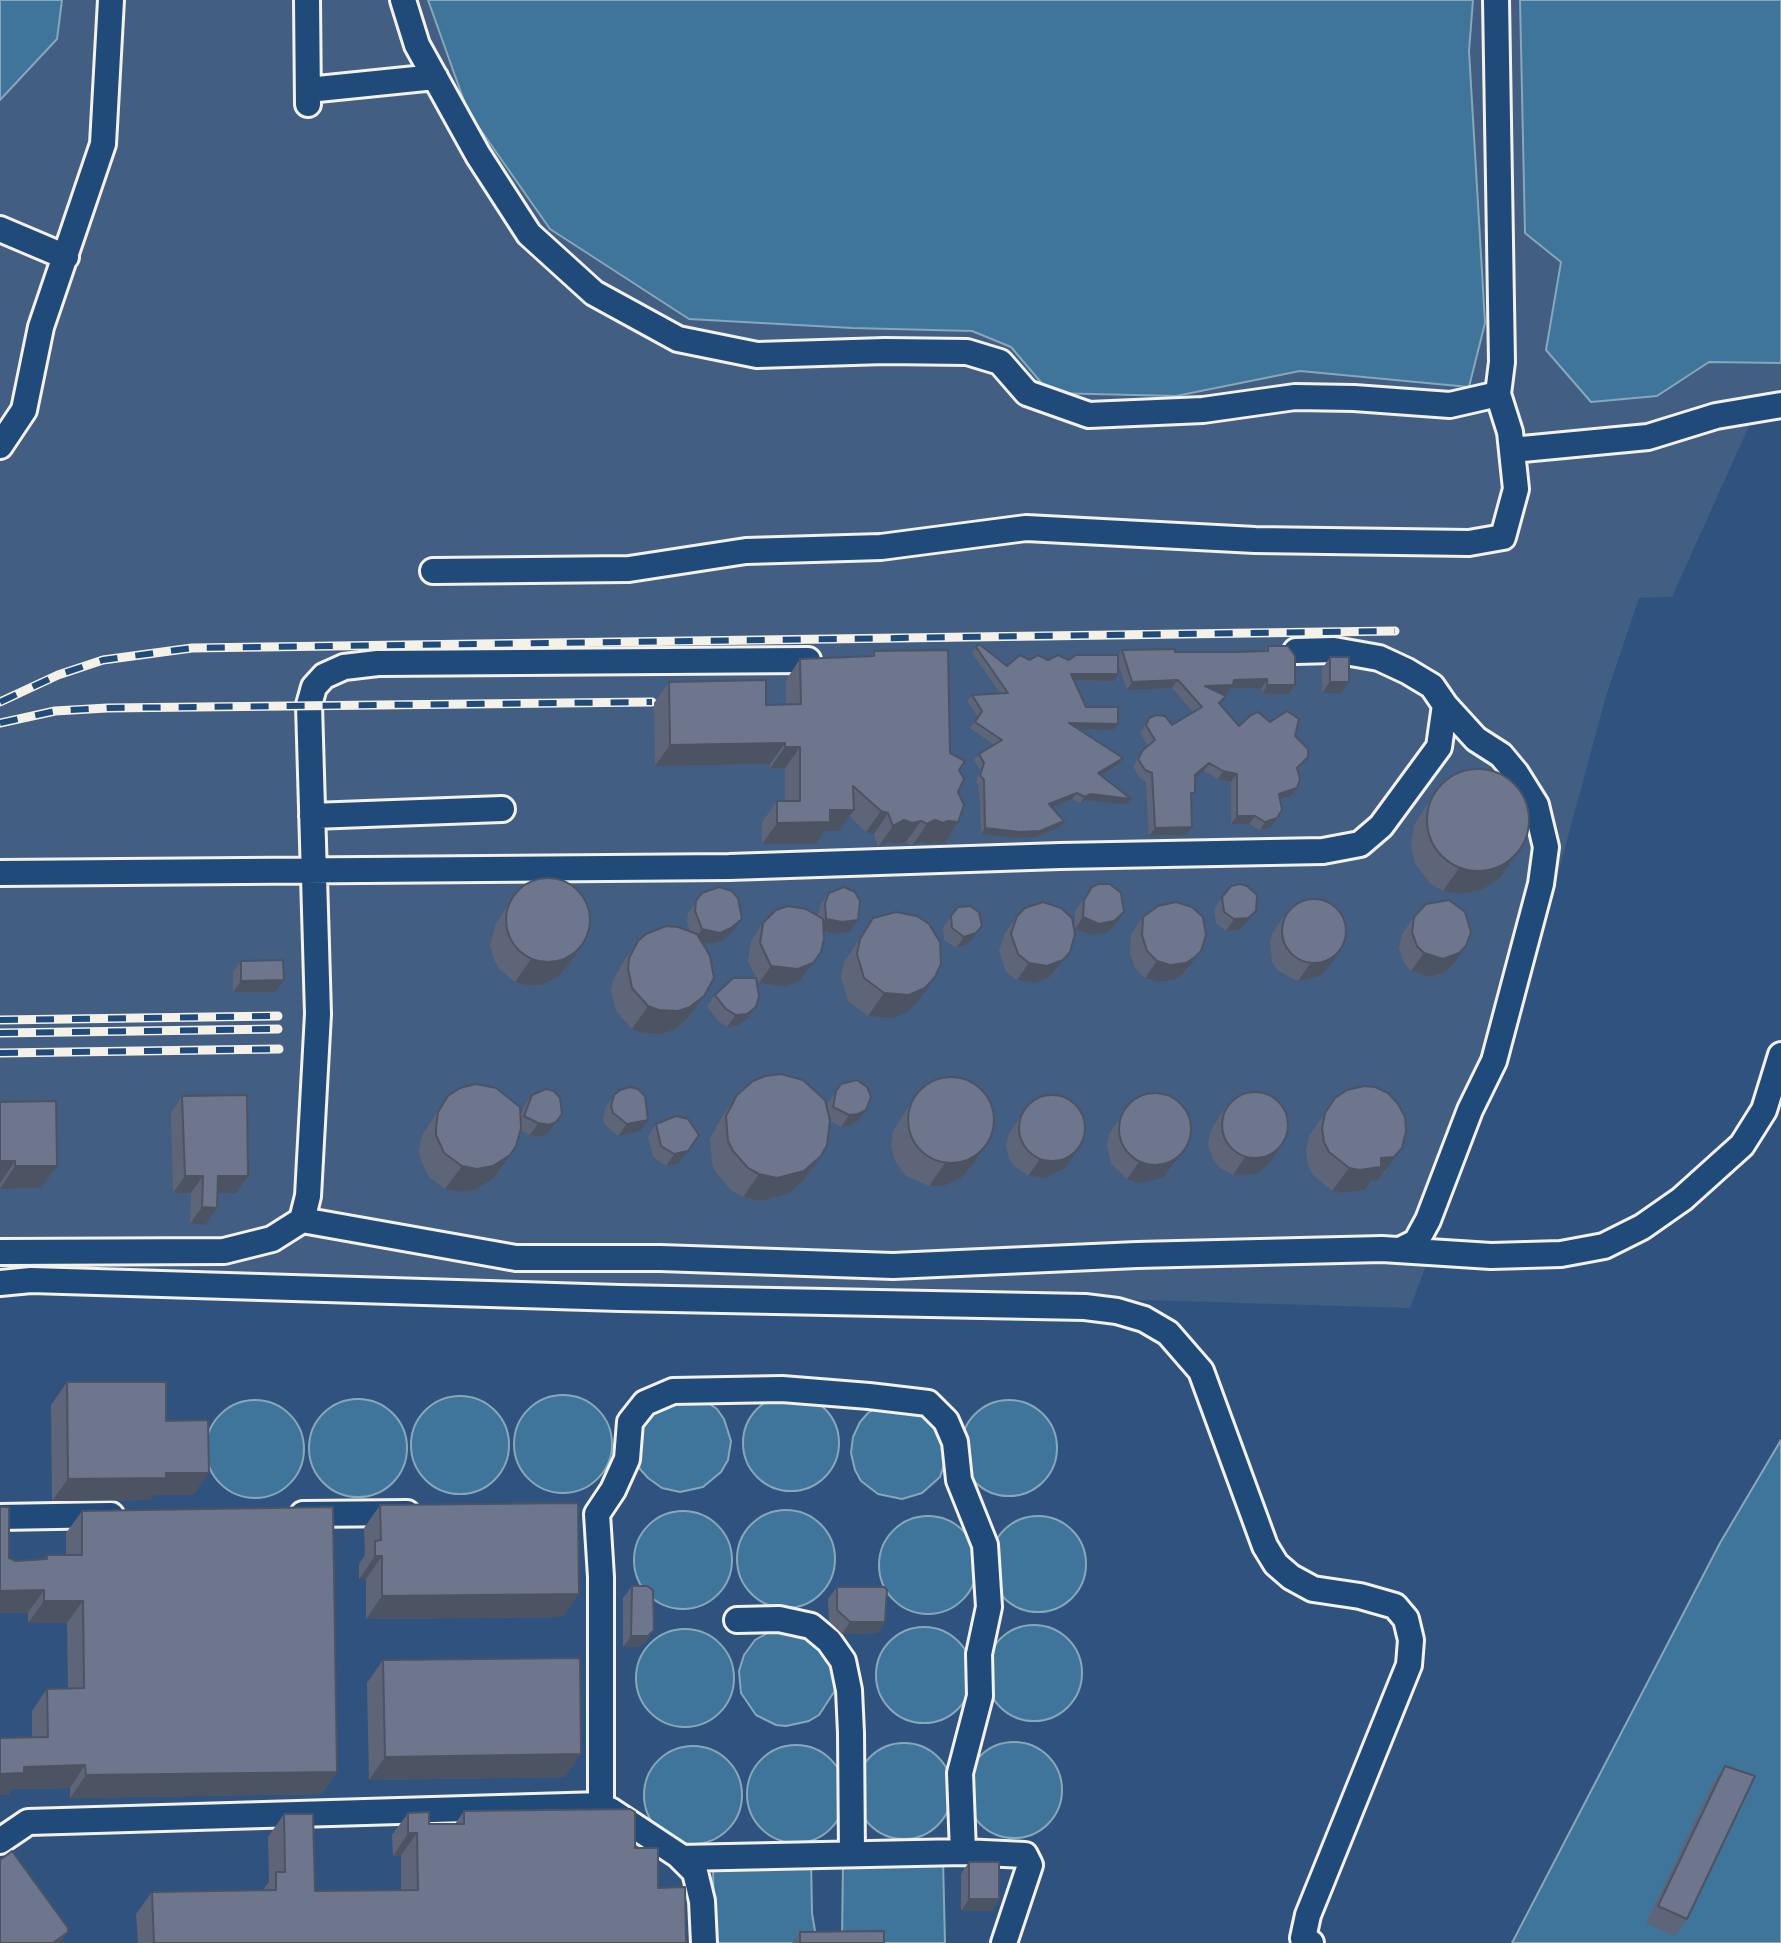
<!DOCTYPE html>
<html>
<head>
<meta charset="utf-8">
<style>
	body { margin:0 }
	canvas { display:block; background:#2f537e }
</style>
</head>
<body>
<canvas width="1781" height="1943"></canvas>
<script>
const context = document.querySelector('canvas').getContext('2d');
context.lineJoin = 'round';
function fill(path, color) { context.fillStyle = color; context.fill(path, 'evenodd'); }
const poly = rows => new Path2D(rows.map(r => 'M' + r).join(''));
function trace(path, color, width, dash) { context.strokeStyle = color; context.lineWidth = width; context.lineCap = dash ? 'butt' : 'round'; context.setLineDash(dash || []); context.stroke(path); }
fill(poly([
	[0,0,1781,0,1781,414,1753,417,1672,597,1639,598,1606,696,1517,1025,1410,1308,0,1266]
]), '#425e82');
const water = poly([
	[0,0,62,0,57,39,0,100,0,0],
	[428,0,1473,0,1469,51,1485,323,1469,387,1300,371,1176,396,1050,393,1011,347,972,331,852,328,689,319,550,229,468,112,428,0],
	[1520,0,1781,0,1781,363,1709,362,1657,396,1591,402,1546,350,1561,262,1525,233,1520,0],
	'743 1443a48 48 0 1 1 96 0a48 48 0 1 1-96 0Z',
	'514 1444a49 49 0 1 1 98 0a49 49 0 1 1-98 0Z',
	'411 1445a49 49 0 1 1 98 0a49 49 0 1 1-98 0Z',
	[701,1398,717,1409,724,1419,731,1441,728,1460,721,1472,703,1487,680,1492,662,1488,648,1478,640,1469,633,1447,651,1405,701,1398],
	'309 1448a49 49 0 1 1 98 0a49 49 0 1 1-98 0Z',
	'961 1448a48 48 0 1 1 96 0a48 48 0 1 1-96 0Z',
	'206 1449a49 49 0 1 1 98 0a49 49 0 1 1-98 0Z',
	[883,1404,930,1412,948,1453,940,1477,922,1493,902,1499,878,1494,861,1481,855,1470,851,1453,853,1437,860,1422,868,1413,883,1404],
	[1781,1440,1781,1943,1512,1943,1720,1543,1781,1440],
	'737 1559a49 49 0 1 1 98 0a49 49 0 1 1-98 0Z',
	'634 1560a49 49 0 1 1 98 0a49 49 0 1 1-98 0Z',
	'990 1564a48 48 0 1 1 96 0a48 48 0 1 1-96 0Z',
	'879 1565a49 49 0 1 1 98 0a49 49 0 1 1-98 0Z',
	'986 1673a48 48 0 1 1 96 0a48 48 0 1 1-96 0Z',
	'876 1675a48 48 0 1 1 96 0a48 48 0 1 1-96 0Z',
	[793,1629,829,1652,836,1683,834,1692,819,1715,809,1721,786,1726,776,1725,756,1715,741,1693,739,1671,744,1655,755,1640,773,1630,793,1629],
	'636 1678a49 49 0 1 1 98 0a49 49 0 1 1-98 0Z',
	'966 1790a48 48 0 1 1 96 0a48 48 0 1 1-96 0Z',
	'856 1791a48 48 0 1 1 96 0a48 48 0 1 1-96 0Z',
	'747 1794a49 49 0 1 1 98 0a49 49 0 1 1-98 0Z',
	'644 1795a49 49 0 1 1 98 0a49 49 0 1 1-98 0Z',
	[943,1859,945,1943,842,1943,843,1860,943,1859],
	[811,1861,812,1913,817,1943,714,1943,713,1862,811,1861]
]);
fill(water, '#3f759b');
trace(water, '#87a7ba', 2);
const minor = poly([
	[307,0,308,104],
	[403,0,417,45,478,155,529,234,594,293,678,339,757,355,885,351,967,352,1000,362,1027,393,1089,415,1203,410,1295,397,1354,398,1450,405,1498,394,1502,362,1496,0],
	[308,90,435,77],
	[0,229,66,257],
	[0,446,24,410,41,327,103,144,111,0],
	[1512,450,1648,437,1716,416,1781,405],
	[433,571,629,569,746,551,881,547,1026,528,1255,540,1469,543,1503,537,1516,489,1510,432,1498,394],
	[312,816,502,809],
	[0,873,729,867,1060,856,1323,851,1360,844,1381,826,1439,747,1445,705,1432,686,1407,671,1379,658,1334,650,1296,651],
	[302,1220,516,1258,660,1258,893,1266,1137,1255,1382,1249,1491,1256,1561,1254,1604,1246,1642,1227,1682,1199,1742,1145,1764,1110,1781,1055],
	[1400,1250,1416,1242,1428,1220,1470,1110,1494,1061,1541,884,1546,847,1536,805,1516,773,1501,755,1476,739,1445,705],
	[0,1252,224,1251,272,1239,302,1220,308,1196,318,1014,309,705,314,687,324,676,344,667,378,663,808,660],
	[0,1283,31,1280,620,1298,1085,1307,1117,1311,1144,1319,1168,1333,1201,1371,1265,1546,1276,1564,1291,1577,1313,1589,1360,1596,1395,1606,1406,1619,1411,1640,1409,1665,1308,1915,1303,1938,1311,1943],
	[303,1514,407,1513],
	[0,1517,111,1515],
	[737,1620,779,1619,811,1626,829,1641,843,1661,849,1690,851,1733,852,1854],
	[610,1810,678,1855,695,1872,702,1901,704,1943],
	[0,1841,28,1822,601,1805,601,1577,597,1514,613,1490,627,1459,630,1422,645,1403,673,1391,782,1389,869,1396,928,1403,946,1421,955,1442,959,1480,985,1545,989,1607,979,1654,980,1696,960,1773,963,1852,1025,1855,1030,1865,1004,1943],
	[681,1858,963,1852]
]);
trace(minor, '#f4f1e8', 30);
trace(minor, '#1f4a7a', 24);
const rail = poly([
	[0,702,58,675,103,660,192,648,1395,631],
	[0,723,55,711,107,708,652,702],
	[0,1020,278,1016],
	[0,1033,278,1029],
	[0,1053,279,1049]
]);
trace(rail, '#f4f1e8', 9);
trace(rail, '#1f4a7a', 6, [18]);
fill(poly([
	[1268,646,1295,685,1289,694,1262,694,1262,688,1231,688,1227,694,1221,694,1220,704,1239,726,1270,722,1295,736,1308,757,1298,770,1297,788,1291,796,1280,800,1271,827,1260,830,1249,824,1231,824,1231,782,1218,779,1204,771,1195,778,1186,835,1149,836,1146,782,1140,778,1133,767,1137,758,1148,746,1140,733,1149,718,1172,725,1193,712,1172,688,1127,690,1118,664,1114,681,1074,680,1086,707,1118,724,1113,730,1079,729,1119,764,1100,775,1131,799,1127,805,1086,800,1080,803,1072,799,1052,807,1064,821,1060,827,1036,837,1016,838,981,834,979,786,976,782,980,770,974,760,979,754,994,745,970,728,978,717,967,701,972,695,1000,693,972,653,976,647,1007,666,1030,660,1069,660,1118,655,1122,650,1175,652,1264,651],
	[874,651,950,753,959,770,958,822,944,844,933,842,928,844,920,842,912,846,906,842,897,844,889,842,878,847,874,834,866,832,849,816,839,831,824,831,816,844,762,844,762,822,777,801,785,801,785,768,770,768,770,764,655,766,654,703,669,682,766,705,786,704,786,680,800,659,871,657],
	[1330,657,1341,693,1322,693,1322,669],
	[1439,786,1508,867,1500,878,1482,890,1460,894,1443,891,1431,884,1415,864,1411,846,1414,825],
	[1231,886,1256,911,1240,930,1226,931,1216,923,1214,909],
	[1092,887,1116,924,1106,933,1091,935,1075,929,1075,911],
	[702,893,734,930,723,940,712,944,702,942,687,1019,674,1030,662,1034,643,1033,632,1029,616,1011,611,991,613,981,622,964,638,941,690,931,687,922,688,913],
	[829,893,858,920,850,932,834,934,824,932,809,970,801,980,786,987,759,983,748,961,751,941,763,923,817,916,821,904],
	[512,900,569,964,558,977,542,985,526,985,515,982,499,969,494,960,490,945,496,923],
	[958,907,968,944,956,948,944,940,943,928],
	[1285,915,1329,966,1320,976,1298,981,1278,971,1272,962,1270,942,1273,932],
	[1017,916,1058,969,1050,977,1035,983,1017,980,1006,972,999,951,1005,933],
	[1143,917,1189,968,1183,974,1174,980,1158,982,1145,978,1135,968,1130,953,1131,934],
	[1414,917,1454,963,1447,971,1430,977,1411,971,1404,963,1399,949,1402,934],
	[873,918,919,1000,909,1011,893,1018,868,1016,848,1001,841,977,844,962],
	[241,961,275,992,233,992,233,972],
	[715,995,756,1007,748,1018,738,1026,727,1027,718,1021,707,1006],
	[841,1084,866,1110,858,1121,850,1126,841,1127,830,1121,821,1156,805,1179,788,1194,760,1201,743,1197,732,1191,717,1174,712,1164,710,1139,721,1118,737,1095,827,1108,828,1103],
	[920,1089,987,1144,971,1167,961,1178,944,1186,929,1186,906,1176,895,1161,891,1146,893,1131],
	[532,1095,562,1114,548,1133,540,1137,530,1135,520,1130,516,1146,494,1178,477,1189,461,1192,445,1189,428,1176,420,1158,419,1150,422,1135,448,1096,520,1117,524,1106],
	[614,1095,640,1131,618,1136,605,1125,603,1118,606,1107],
	[182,1096,236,1193,218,1193,205,1225,190,1224,191,1193,173,1193,171,1113],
	[1335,1098,1386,1171,1378,1180,1371,1181,1365,1190,1343,1193,1332,1191,1313,1175,1308,1165,1306,1151,1309,1136],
	[0,1102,41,1188,0,1189],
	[1031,1102,1077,1151,1065,1168,1045,1178,1028,1176,1012,1164,1008,1156,1006,1145,1009,1133],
	[1227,1105,1267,1166,1256,1174,1233,1175,1220,1168,1213,1159,1208,1145,1210,1133,1215,1123],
	[1128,1106,1177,1161,1163,1178,1139,1183,1127,1179,1111,1164,1107,1146,1109,1134],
	[656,1124,679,1163,666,1166,653,1157,648,1136],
	[67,1382,166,1421,193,1495,154,1495,150,1500,52,1501,51,1405],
	[380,1505,563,1617,366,1619,366,1579,359,1579,359,1564,365,1555,364,1528],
	[82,1511,337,1772,321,1794,70,1798,70,1788,12,1789,8,1795,0,1795,0,1738,32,1737,32,1711,47,1689,68,1688,67,1623,28,1623,28,1613,9,1558,16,1561,44,1559,47,1555,66,1555,66,1533],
	[632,1586,654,1630,645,1642,639,1647,623,1647,623,1598],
	[837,1587,885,1622,877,1633,842,1634,829,1621,828,1599],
	[383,1660,565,1777,369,1780,367,1683],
	[1725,1766,1687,1919,1675,1936,1646,1923,1713,1783],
	[464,1811,635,1848,658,1888,686,1943,138,1943,136,1914,152,1892,263,1890,269,1882,268,1837,284,1814,315,1891,401,1890,401,1855,393,1856,392,1835,408,1813,429,1824,455,1824],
	[969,1862,999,1899,991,1911,961,1911,961,1874],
	[800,1932,884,1943,792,1943]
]), '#5e6579');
fill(poly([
	[1071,674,1118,674,1114,681,1067,680],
	[1267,679,1262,688,1231,688,1227,694,1199,694,1205,686,1234,680],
	[1178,680,1172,688,1127,690,1132,682],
	[1330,682,1349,682,1341,693,1322,693],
	[1267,685,1295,685,1289,694,1262,694],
	[1069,723,1118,724,1113,730,1065,729],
	[785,743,770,764,655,766,670,745],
	[785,747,800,747,785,768,770,768],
	[1123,758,1119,764,1093,780,1098,773],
	[1209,763,1204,771,1189,783,1195,775],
	[1223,771,1237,774,1231,782,1218,779],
	[1297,788,1291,796,1273,802,1279,794],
	[1077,793,1072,799,1045,810,1049,804],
	[1090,794,1131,799,1127,805,1086,800,1080,803,1085,797],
	[830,810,854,810,839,831,824,831,816,844,762,844,777,823],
	[881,811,888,813,874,834,866,832],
	[1237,816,1255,816,1249,824,1231,824],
	[1277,818,1271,827,1260,830,1265,822],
	[904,820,921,821,906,842,897,844,889,842,878,847,893,826],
	[935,820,958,822,944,844,933,842,928,844,920,842,912,846,927,824],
	[1064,821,1060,827,1036,837,1016,838,981,834,985,828],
	[1192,827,1186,835,1149,836,1155,828],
	[1524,844,1500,878,1482,890,1460,894,1443,891,1459,868],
	[1256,911,1240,930,1226,931,1234,919],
	[1124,912,1116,924,1106,933,1091,935,1075,929,1083,917],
	[742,919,734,930,723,940,712,944,694,941,702,929],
	[826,919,858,920,850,932,834,934,818,930],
	[982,926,968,944,956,948,964,937],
	[585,941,569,964,558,977,542,985,526,985,515,982,531,959],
	[1466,946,1454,963,1447,971,1430,977,1411,971,1424,953],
	[1342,949,1329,966,1320,976,1298,981,1310,964],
	[1201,951,1183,974,1174,980,1158,982,1145,978,1157,961],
	[821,952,801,980,786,987,759,983,771,966],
	[1070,952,1050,977,1035,983,1017,980,1029,963],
	[935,977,919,1000,909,1011,893,1018,868,1016,884,993],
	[284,980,275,992,233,992,241,981],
	[704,996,687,1019,674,1030,662,1034,643,1033,632,1029,648,1006],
	[756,1007,748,1018,738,1026,727,1027,736,1015],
	[866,1110,858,1121,850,1126,841,1127,849,1115],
	[648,1120,640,1131,618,1136,627,1124],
	[556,1122,548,1133,540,1137,530,1135,538,1123],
	[699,1135,679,1163,666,1166,674,1154],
	[987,1144,971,1167,961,1178,944,1186,929,1186,945,1163],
	[1189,1144,1163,1178,1139,1183,1127,1179,1139,1162],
	[1280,1148,1267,1166,1256,1174,1233,1175,1245,1157],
	[1402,1148,1378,1180,1371,1181,1365,1190,1343,1193,1332,1191,1349,1168,1381,1158],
	[1077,1151,1065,1168,1045,1178,1028,1176,1040,1159],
	[510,1155,494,1178,477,1189,461,1192,445,1189,462,1166],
	[821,1156,805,1179,788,1194,760,1201,743,1197,759,1174],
	[0,1161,15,1161,0,1183],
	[15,1166,57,1166,41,1188,0,1189],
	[185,1176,203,1176,191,1193,173,1193],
	[218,1176,248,1176,236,1193,206,1193],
	[202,1207,217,1208,205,1225,190,1224],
	[166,1473,209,1473,193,1495,154,1495,150,1500,52,1501,68,1479],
	[375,1556,382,1556,366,1579,359,1579],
	[44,1590,28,1613,0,1613,0,1591],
	[579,1594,563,1617,366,1619,382,1596],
	[44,1601,83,1601,67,1623,28,1623],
	[850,1622,885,1622,877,1633,842,1634],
	[654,1630,645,1642,639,1647,623,1647,631,1636],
	[581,1754,565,1777,369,1780,385,1757],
	[85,1765,70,1788,12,1789,8,1795,0,1795,0,1774,24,1767],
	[337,1772,321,1794,70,1798,86,1775],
	[408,1833,417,1833,401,1855,393,1856],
	[969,1899,999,1899,991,1911,961,1911],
	[68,1932,60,1943,53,1943]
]), '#4c5363');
const building = poly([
	[979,644,1007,666,1020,655,1030,660,1038,655,1048,660,1058,655,1069,660,1076,655,1118,655,1118,674,1071,674,1086,707,1118,707,1118,724,1069,723,1123,758,1098,773,1131,799,1090,794,1085,797,1077,793,1049,804,1064,821,1040,831,1020,832,985,828,984,780,980,775,984,763,979,754,1002,740,975,722,982,711,972,695,1008,693,976,647,979,644],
	[1268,646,1288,646,1295,656,1295,685,1267,685,1267,679,1234,680,1233,685,1205,686,1226,696,1219,703,1239,726,1251,715,1258,712,1270,722,1287,711,1299,719,1295,736,1308,749,1308,757,1297,768,1300,779,1297,788,1279,794,1282,810,1277,818,1265,822,1255,816,1237,816,1237,774,1223,771,1209,763,1195,775,1195,793,1191,793,1192,827,1155,828,1152,773,1145,770,1138,759,1143,750,1155,740,1146,725,1149,718,1156,715,1165,716,1172,725,1202,707,1178,680,1132,682,1122,650,1175,649,1175,652,1238,652,1268,651,1268,646],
	[948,650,950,753,965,761,959,770,964,779,958,792,964,805,958,822,948,821,943,823,935,820,927,824,921,821,912,823,904,820,893,826,888,813,881,811,853,786,854,810,830,810,830,822,777,823,777,801,800,801,800,747,785,747,785,743,670,745,669,682,766,680,766,705,801,704,800,659,874,656,874,651,948,650],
	[1330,657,1349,657,1349,682,1330,682,1330,657],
	'1427 820a51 51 0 1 1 102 0a51 51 0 1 1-102 0Z',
	'506 920a42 42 0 1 1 84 0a42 42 0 1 1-84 0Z',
	[1098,884,1110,884,1121,893,1124,912,1114,921,1099,924,1083,917,1084,900,1092,887,1098,884],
	[1240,884,1247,886,1257,895,1256,911,1248,918,1234,919,1224,912,1222,897,1231,886,1240,884],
	[719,887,732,891,738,898,742,919,731,928,720,933,702,929,695,911,696,901,702,893,719,887],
	[844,887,855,892,860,901,858,920,842,922,826,919,825,903,829,893,844,887],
	'1282 931a32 32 0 1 1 64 0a32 32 0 1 1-64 0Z',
	[1449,900,1465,912,1471,932,1466,946,1459,953,1443,959,1424,953,1417,946,1412,932,1414,917,1426,904,1449,900],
	[1043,902,1061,908,1072,918,1075,934,1070,952,1063,960,1047,966,1029,963,1018,954,1011,934,1017,916,1025,908,1043,902],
	[1176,902,1192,907,1203,917,1206,935,1201,951,1195,957,1186,963,1170,965,1157,961,1147,951,1142,935,1143,917,1158,906,1176,902],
	[788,906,806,909,823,919,824,939,821,952,813,963,798,969,771,966,760,943,763,923,776,910,788,906],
	[970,906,979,912,982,926,976,933,964,937,952,928,951,916,958,907,970,906],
	[896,912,917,916,929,924,940,942,941,964,935,977,925,988,909,995,884,993,864,978,857,954,860,939,873,918,896,912],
	[666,926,678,927,697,934,710,956,714,978,704,996,690,1007,678,1011,659,1010,648,1006,632,988,628,968,629,958,638,941,646,934,666,926],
	[283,960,284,980,241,981,241,961,283,960],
	[733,978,756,978,759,996,756,1007,747,1014,736,1015,726,1009,715,995,733,978],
	[781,1074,803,1080,825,1100,830,1120,827,1145,821,1156,804,1171,777,1178,759,1174,748,1168,733,1151,728,1141,726,1116,737,1095,753,1081,765,1076,781,1074],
	'908 1120a43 43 0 1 1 86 0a43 43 0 1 1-86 0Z',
	[857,1080,867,1087,871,1097,866,1110,858,1114,849,1115,833,1107,836,1091,841,1084,857,1080],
	[476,1084,496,1088,520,1107,521,1128,516,1146,510,1155,493,1166,477,1169,462,1166,444,1153,436,1135,436,1127,438,1112,448,1096,460,1088,476,1084],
	[1364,1086,1375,1087,1388,1093,1398,1104,1405,1117,1406,1131,1402,1148,1394,1157,1381,1158,1381,1167,1359,1170,1349,1168,1329,1152,1324,1142,1322,1128,1325,1113,1335,1098,1347,1090,1364,1086],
	[630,1087,638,1089,645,1096,648,1120,627,1124,613,1113,611,1106,614,1095,620,1090,630,1087],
	[546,1089,554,1091,560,1098,562,1114,556,1122,549,1125,538,1123,524,1116,532,1095,546,1089],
	'1222 1125a33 33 0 1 1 66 0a33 33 0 1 1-66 0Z',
	'1119 1129a36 36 0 1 1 72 0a36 36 0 1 1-72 0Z',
	[247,1095,248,1176,218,1176,217,1208,202,1207,203,1176,185,1176,182,1096,247,1095],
	'1019 1128a33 33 0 1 1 66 0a33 33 0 1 1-66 0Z',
	[56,1101,57,1166,15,1166,15,1161,0,1161,0,1102,56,1101],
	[676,1116,688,1119,699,1135,688,1151,674,1154,661,1146,656,1124,676,1116],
	[67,1382,166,1382,166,1421,208,1420,209,1473,166,1473,166,1478,68,1479,67,1382],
	[578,1503,579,1594,382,1596,382,1556,375,1556,375,1541,381,1540,380,1505,578,1503],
	[0,1507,7,1507,9,1508,9,1558,16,1561,47,1559,47,1555,82,1555,82,1511,333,1507,337,1772,86,1775,85,1765,24,1767,24,1773,0,1774,0,1738,48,1737,47,1689,84,1688,83,1601,44,1601,44,1590,0,1591,0,1507],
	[632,1586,647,1586,653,1590,654,1630,648,1636,631,1636,632,1586],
	[837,1587,884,1587,887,1590,885,1622,850,1622,837,1610,837,1587],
	[580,1658,581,1754,385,1757,383,1660,580,1658],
	[1725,1766,1755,1776,1687,1919,1658,1906,1725,1766],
	[630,1809,635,1812,635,1848,658,1848,658,1888,685,1887,686,1943,154,1943,152,1892,276,1890,276,1872,285,1872,284,1814,313,1814,315,1891,418,1890,417,1833,408,1833,408,1813,429,1812,429,1824,464,1824,464,1811,630,1809],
	[12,1851,68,1928,68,1932,53,1943,0,1943,0,1860,12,1851],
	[969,1862,999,1862,999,1899,969,1899,969,1862],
	[884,1931,884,1943,800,1943,800,1932,884,1931]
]);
fill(building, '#6d768d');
trace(building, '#4c5363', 2);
</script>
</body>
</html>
